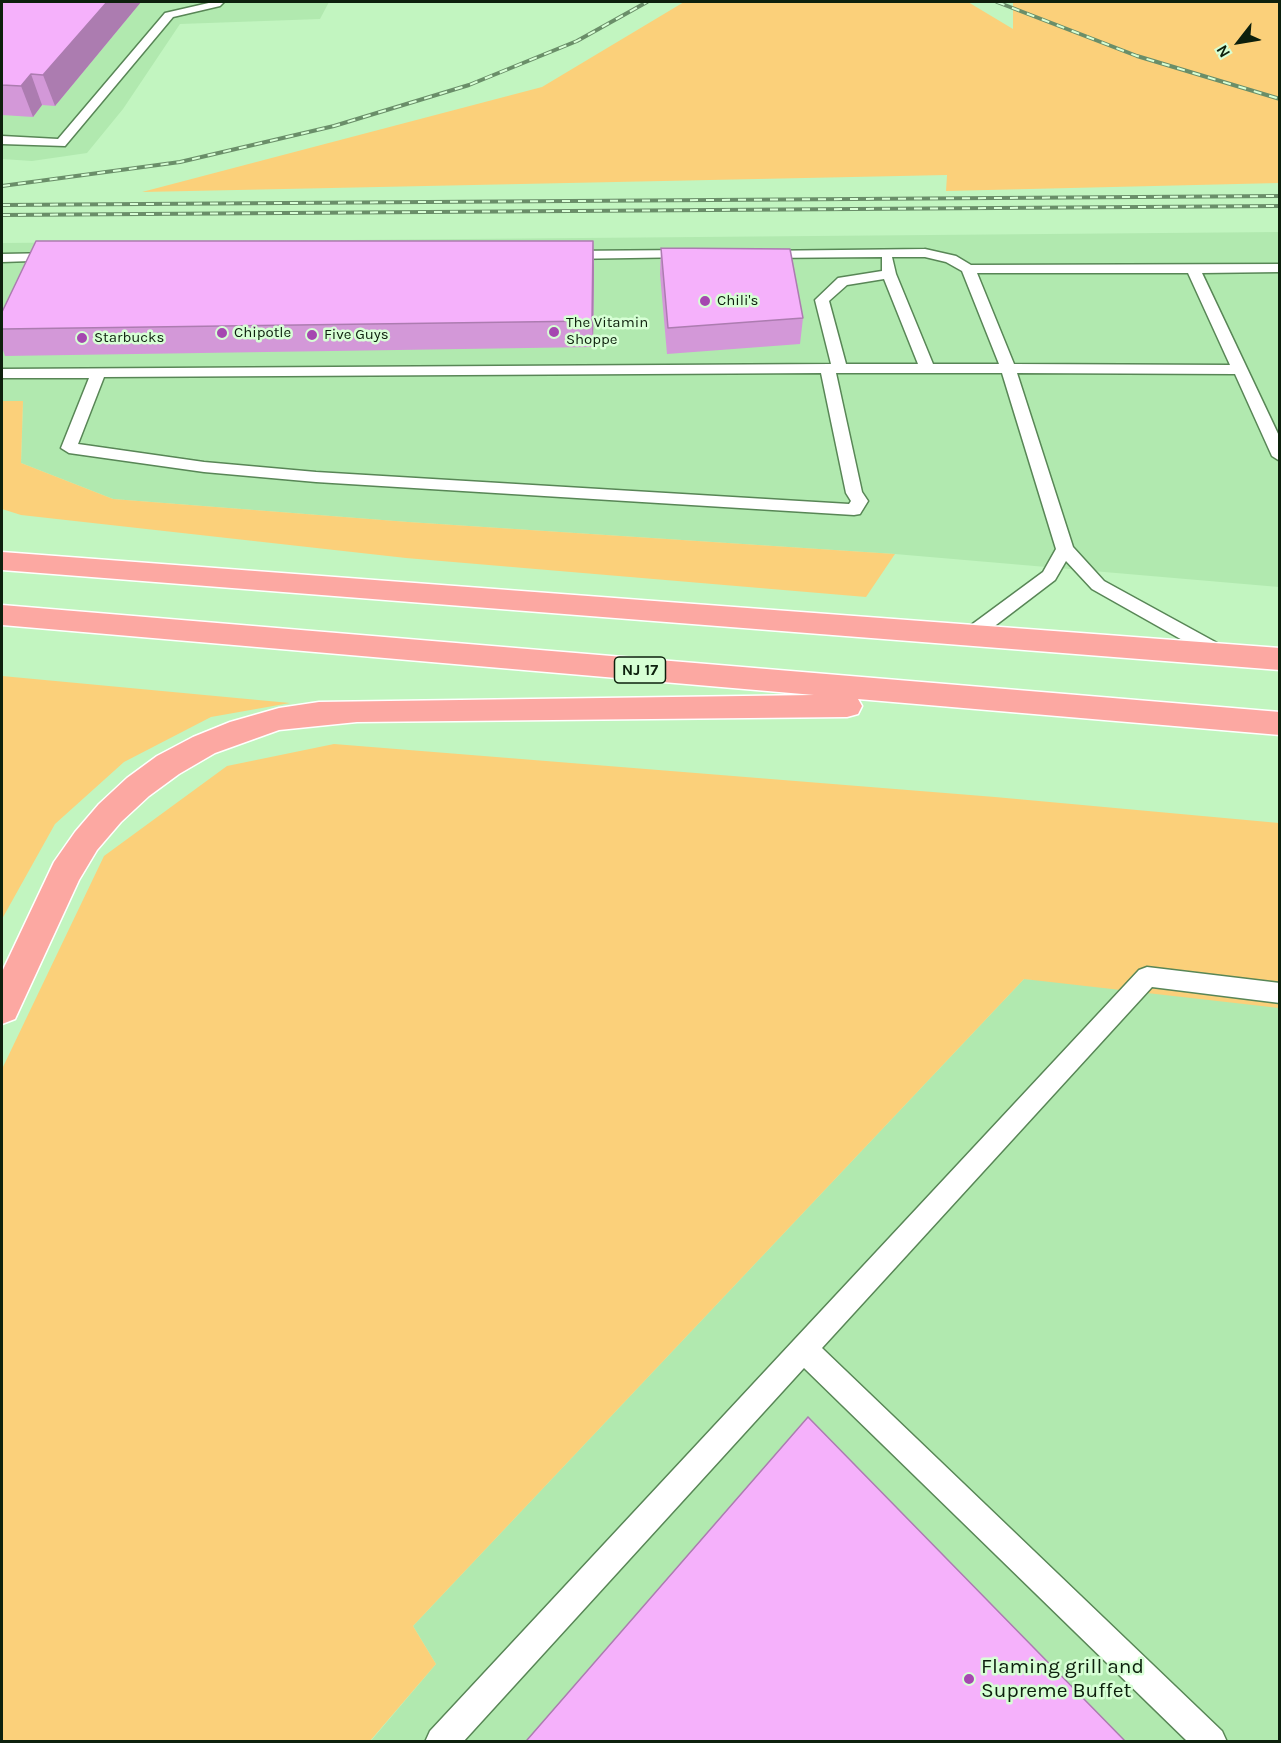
<!DOCTYPE html>
<html>
<head>
<meta charset="utf-8">
<style>
	body { margin:0 }
	#map { position:relative; width:1281px; height:1743px; overflow:hidden; background:#c2f5c0; font-family:Karla,sans-serif }
	canvas { display:block }
	.frame { position:absolute; inset:0; border:3px solid #0d200d; pointer-events:none }
	.north { position:absolute; left:1209px; top:12px; width:60px; height:60px; -webkit-text-stroke:4px #d7ffd5; paint-order:stroke; rotate:239deg; font-size:16px; font-weight:700; line-height:24px; text-align:center; color:#0d200d }
	.north::after { content:''; display:block; margin:auto; width:21px; height:27px; background:#0d200d; clip-path:polygon(50% 0,100% 100%,50% 72%,0 100%) }
</style>
</head>
<body>
<div id="map">
<canvas width="1281" height="1743"></canvas>
<div class="frame"></div>
<div class="north">N</div>
</div>
<script>
const context = document.querySelector('canvas').getContext('2d');
context.lineJoin = 'round';
function fill(path, color) { context.fillStyle = color; context.fill(path, 'evenodd'); }
const poly = rows => new Path2D(rows.map(r => 'M' + r).join(''));
function trace(path, color, width, dash) { context.strokeStyle = color; context.lineWidth = width; context.lineCap = dash ? 'butt' : 'round'; context.setLineDash(dash || []); context.stroke(path); }
function write(font, color, halo, rows, align = 'center') {
  context.font = font + ' Karla,sans-serif'; context.lineWidth = 5; context.setLineDash([]); context.textBaseline = 'middle'; context.strokeStyle = halo; context.fillStyle = color; for (const [text, x, y, turn = 0] of rows) {
    context.save(); context.translate(x, y); context.rotate((+turn || 0) * Math.PI / 180); context.textAlign = isNaN(turn) ? turn : align; if (halo) context.strokeText(text, 0, 0); context.fillText(text, 0, 0); context.restore();
  }
}
fill(poly([
	[2,2,329,2,320,19,180,24,123,109,87,153,32,161,2,159],
	[1279,232,1279,587,895,554,408,522,113,499,21,463,23,401,2,401,2,243],
	[1024,979,1279,993,1279,1741,370,1742,436,1664,413,1626]
]), '#b1e9af');
fill(poly([
	[684,2,968,2,1013,29,1013,2,1279,2,1279,183,946,191,947,175,142,192,542,87],
	[2,401,23,401,21,463,113,499,408,522,895,554,866,597,406,558,21,515,2,509],
	[2,676,290,703,211,717,124,762,55,824,2,919],
	[334,744,995,797,1279,823,1279,1008,1024,979,413,1626,436,1664,370,1741,2,1741,2,1069,104,856,227,766]
]), '#fbd07a');
const lane = poly([
	[213,2,224,2,220,6,173,17,65,146,2,144,2,136,58,139,165,13,213,2],
	[925,249,956,256,971,265,1280,264,1280,272,1202,273,1280,438,1280,461,1272,456,1235,374,1017,373,1073,547,1104,581,1228,649,1231,654,1228,659,1216,659,1092,589,1066,561,1055,580,975,641,963,641,960,636,963,631,1043,572,1056,549,1002,373,836,373,862,492,868,501,860,514,854,515,316,482,204,472,69,453,61,448,89,378,2,378,2,369,831,364,815,300,838,278,882,271,882,257,762,258,757,257,757,251,925,249],
	[892,257,925,257,946,262,962,271,999,364,933,364,896,274,892,257],
	[977,273,1188,273,1230,365,1014,364,977,273],
	[884,279,918,364,846,364,829,301,847,285,884,279],
	[821,373,846,493,851,501,849,504,316,472,204,462,78,444,104,377,821,373],
	[689,250,694,251,694,257,567,259,560,255,567,251,689,250],
	[56,253,61,254,61,260,2,262,2,254,56,253],
	[1147,967,1280,983,1280,1003,1152,987,822,1348,1222,1731,1227,1742,1188,1742,804,1368,463,1742,425,1742,430,1731,794,1340,1139,970,1147,967]
]);
const highway = poly([
	[2,552,1280,648,1280,670,2,570,2,552],
	[2,605,1280,712,1280,735,858,699,862,706,858,714,847,717,357,722,279,730,215,753,179,774,149,796,121,822,97,850,79,880,15,1019,2,1024,2,972,54,862,75,832,99,804,127,778,157,756,193,737,230,722,279,708,319,702,814,695,2,625,2,605]
]);
trace(lane, '#588656', 3);
trace(highway, '#fff', 3);
fill(lane, '#fff');
fill(highway, '#fca8a2');
const rail = poly([
	[997,2,1137,56,1280,99],
	[2,186,180,162,334,126,469,85,577,41,647,2],
	[2,205,1280,196],
	[2,215,1280,206]
]);
trace(rail, '#6a8e69', 4);
trace(rail, '#d7ffd5', 2, [8]);
fill(poly([
	[2,2,141,2,55,106,42,105,33,117,2,115],
	[593,241,594,267,593,347,5,356,2,347,2,312],
	[661,248,803,318,800,344,667,354,660,274]
]), '#d398d8');
fill(poly([
	[107,2,141,2,55,106,43,75],
	[31,74,42,105,33,117,21,86],
	[593,241,594,267,593,347,592,321]
]), '#ac7cb0');
const building = poly([
	[2,2,107,2,43,75,31,74,21,86,2,85,2,2],
	[36,241,593,241,592,321,2,329,2,312,36,241],
	[661,248,790,249,803,318,668,328,661,248],
	[808,1417,1126,1742,529,1742,527,1740,808,1417]
]);
fill(building, '#f5b1fb');
trace(building, '#ac7cb0', 1.5);
for (const [x, y, r, color] of [
	[705,301,6,"#a547b0"],
	[554,332,6,"#a547b0"],
	[222,333,6,"#a547b0"],
	[312,335,6,"#a547b0"],
	[82,338,6,"#a547b0"],
	[969,1679,6,"#a547b0"]
]) { const dot = new Path2D(); dot.arc(x, y, r, 0, 2 * Math.PI); context.fillStyle = color; context.fill(dot); trace(dot, '#d7ffd5', 2); }
write('15px', '#0d200d', '#d7ffd5', [
	["Chili's",717,301],
	["The Vitamin",566,323],
	["Shoppe",566,340],
	["Chipotle",234,333],
	["Five Guys",324,335],
	["Starbucks",94,338]
], 'left');
for (const [x, y, w] of [
	[640,670,51]
]) { const box = new Path2D(); box.roundRect(x - w / 2, y - 13, w, 26, 4.5); context.fillStyle = '#d7ffd5'; context.fill(box); trace(box, '#0d200d', 1.5); }
write('bold 16px', '#0d200d', null, [
	["NJ 17",640,670]
]);
write('21px', '#0d200d', '#d7ffd5', [
	["Flaming grill and",981,1667],
	["Supreme Buffet",981,1691]
], 'left');
</script>
</body>
</html>
